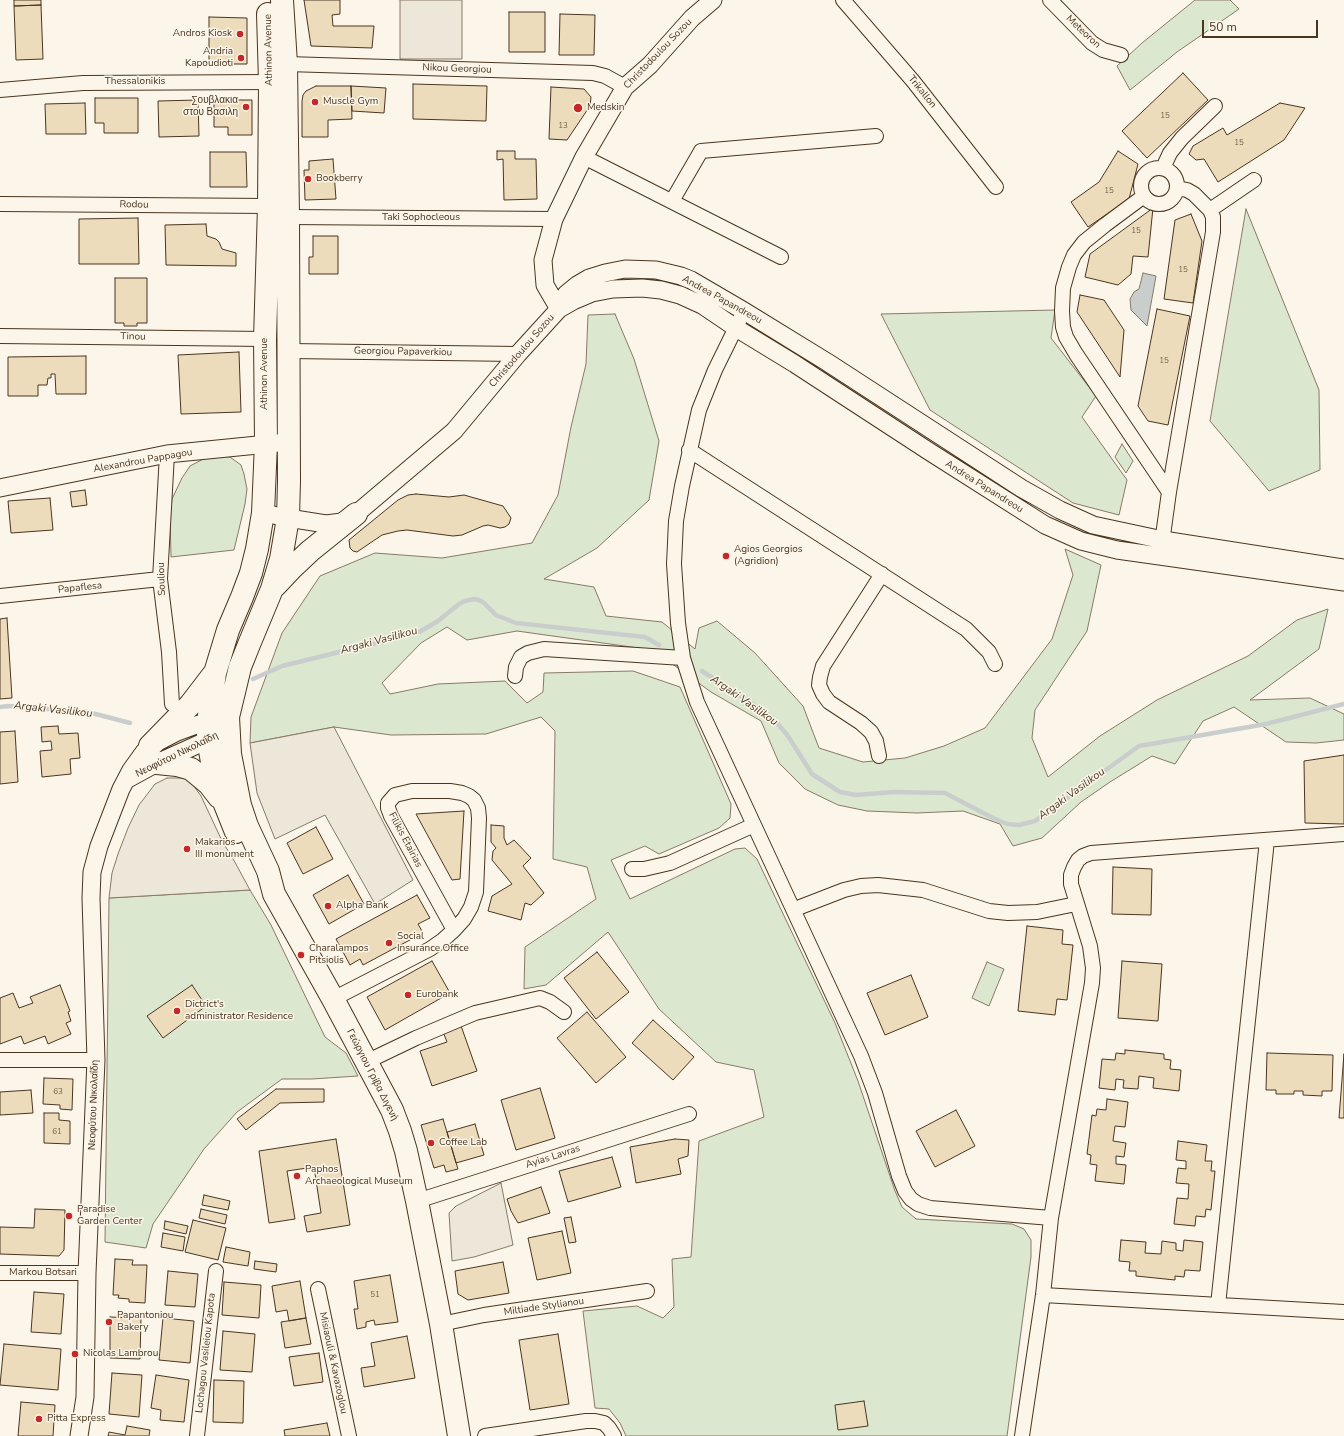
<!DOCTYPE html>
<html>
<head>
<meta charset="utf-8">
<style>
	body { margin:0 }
	#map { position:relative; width:1344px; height:1436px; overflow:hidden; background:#fbf6e9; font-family:"Nunito Sans",sans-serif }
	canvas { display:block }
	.scale { position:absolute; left:1202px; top:20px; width:116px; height:18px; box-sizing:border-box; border:2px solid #4a3520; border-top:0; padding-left:5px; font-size:12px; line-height:14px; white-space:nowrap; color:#4a3520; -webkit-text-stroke:3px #fbf6e9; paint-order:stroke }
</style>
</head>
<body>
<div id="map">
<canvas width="1344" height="1436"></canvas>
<div class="scale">50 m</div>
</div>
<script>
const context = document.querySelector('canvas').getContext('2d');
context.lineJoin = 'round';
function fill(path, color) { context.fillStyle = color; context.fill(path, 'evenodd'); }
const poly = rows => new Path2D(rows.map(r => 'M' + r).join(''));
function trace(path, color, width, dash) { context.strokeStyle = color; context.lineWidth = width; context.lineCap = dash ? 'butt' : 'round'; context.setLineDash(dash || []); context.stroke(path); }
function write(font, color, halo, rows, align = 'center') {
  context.font = font + ' "Nunito Sans",sans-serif'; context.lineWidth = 3; context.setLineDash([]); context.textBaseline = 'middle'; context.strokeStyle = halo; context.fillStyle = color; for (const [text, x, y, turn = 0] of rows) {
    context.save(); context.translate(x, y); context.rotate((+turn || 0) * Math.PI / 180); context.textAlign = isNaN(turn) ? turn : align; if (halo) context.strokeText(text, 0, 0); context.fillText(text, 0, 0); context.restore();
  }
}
const green = poly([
	[1195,0,1230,0,1239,9,1177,52,1130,90,1117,66,1142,43,1195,0],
	[1246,209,1319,390,1320,470,1269,491,1210,421,1246,209],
	[1055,310,1051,338,1096,396,1082,417,1127,480,1119,515,1073,503,930,410,881,314,1055,310],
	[615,314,634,359,659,441,649,500,597,548,544,579,594,587,606,616,662,622,695,649,699,628,717,621,755,653,803,706,819,748,863,762,905,758,944,746,985,728,1052,639,1073,575,1065,549,1101,565,1087,631,1035,710,1032,738,1048,777,1100,736,1157,700,1248,656,1297,620,1328,609,1319,649,1250,700,1310,698,1344,714,1344,740,1316,743,1286,742,1234,707,1203,721,1175,764,1152,756,1110,782,1081,802,1042,838,1013,846,1000,824,963,811,917,813,867,811,838,805,805,789,779,763,761,721,711,692,653,650,517,631,467,640,447,627,421,643,382,683,390,694,438,684,505,681,527,703,543,692,544,673,633,671,680,687,731,804,730,818,719,828,659,854,645,846,611,860,630,899,735,849,745,848,757,859,835,1023,858,1081,895,1191,902,1207,916,1219,1012,1224,1024,1229,1031,1240,1031,1257,1007,1436,626,1436,620,1423,609,1409,595,1408,583,1311,637,1306,663,1318,674,1307,672,1259,691,1257,699,1141,764,1117,754,1070,716,1062,659,1009,608,932,546,985,524,989,525,947,596,899,587,867,553,859,555,731,541,717,486,734,391,735,334,727,250,743,251,717,282,633,320,576,375,553,442,558,532,543,558,495,571,427,586,364,588,315,615,314],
	[1122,444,1133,461,1126,473,1115,457,1122,444],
	[211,455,230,457,241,465,244,474,247,489,245,504,234,550,171,557,170,517,172,499,182,478,190,466,211,455],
	[250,890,271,925,325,1037,346,1053,358,1076,312,1079,282,1079,237,1112,204,1149,153,1224,146,1248,105,1242,109,898,250,890],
	[987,962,1004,969,989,1006,972,998,987,962]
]);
fill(green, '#dce7d0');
trace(green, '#887966', 1);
const parking = poly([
	[400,0,462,0,462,59,400,59,400,0],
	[334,727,413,880,375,904,325,815,275,839,257,793,250,743,334,727],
	[167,778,188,778,201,796,223,843,231,855,250,890,109,898,112,873,118,854,128,828,139,805,155,784,167,778],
	[501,1183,513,1245,474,1257,452,1261,449,1213,456,1206,501,1183]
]);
fill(parking, '#ede7d9');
trace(parking, '#887966', 1);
const water = poly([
	[1143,273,1156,276,1147,326,1131,310,1130,299,1134,292,1139,289,1143,273]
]);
fill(water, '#c9cecd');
trace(water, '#887966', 1);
trace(poly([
	[702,671,765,712,777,723,788,736,812,774,840,792,856,795,894,792,945,793,993,818,1007,824,1019,825,1035,821,1139,746,1266,724,1344,704],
	[253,679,282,666,405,636,421,631,438,621,459,604,465,601,474,599,479,600,484,603,496,615,516,623,645,637,659,645],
	[0,707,8,706,88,712,130,723]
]), '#c9cecd', 4.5);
const building = poly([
	[14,0,41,0,41,5,14,6,14,0],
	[304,0,340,0,340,14,332,15,333,26,374,26,372,48,311,46,304,0],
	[41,5,43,59,16,60,14,6,41,5],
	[509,12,545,12,545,52,509,52,509,12],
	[560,14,595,15,594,55,559,55,560,14],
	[209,17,247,18,247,64,209,64,209,17],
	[1183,73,1208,100,1147,158,1122,131,1183,73],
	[413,84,487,86,486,121,413,119,413,84],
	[316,86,351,86,352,119,328,120,328,137,302,137,302,101,303,95,306,91,316,86],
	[351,86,386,88,384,113,352,111,351,86],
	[551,87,584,89,591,97,590,106,567,140,549,139,551,87],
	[95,98,138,98,138,133,104,133,104,123,95,123,95,98],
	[198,100,199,136,159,137,158,101,198,100],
	[214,100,252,100,252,135,228,135,228,127,214,127,214,100],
	[85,103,86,134,46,134,45,104,85,103],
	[1280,103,1305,108,1284,140,1218,182,1204,159,1196,160,1189,154,1193,146,1223,128,1227,135,1280,103],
	[497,151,515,151,515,159,536,159,537,199,504,200,503,159,497,160,497,151],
	[1118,151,1138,164,1129,199,1088,227,1071,202,1099,182,1118,151],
	[210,152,246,152,247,187,210,187,210,152],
	[333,159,336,199,305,200,304,170,309,170,309,161,333,159],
	[1153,208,1148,257,1133,256,1131,274,1118,285,1085,277,1090,254,1153,208],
	[1191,214,1202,241,1193,303,1164,299,1175,220,1191,214],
	[138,218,139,264,79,264,79,219,138,218],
	[206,224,207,236,216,239,219,242,222,249,236,253,236,266,166,265,165,225,206,224],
	[313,236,338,236,338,274,309,274,309,257,313,257,313,236],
	[115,278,147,278,147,323,137,323,137,326,124,326,124,323,115,323,115,278],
	[1080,295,1104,300,1124,330,1120,377,1077,312,1080,295],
	[1157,309,1190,316,1168,425,1148,421,1138,406,1157,309],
	[239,352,241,412,181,414,178,355,239,352],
	[86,356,86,394,56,394,55,374,51,374,51,378,48,378,47,385,38,385,38,396,8,396,8,357,86,356],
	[85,490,87,505,72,507,70,492,85,490],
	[416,494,449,497,464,495,503,506,511,518,509,524,505,527,500,528,488,525,483,526,462,535,453,536,407,530,398,531,382,535,357,552,353,551,350,548,349,540,398,500,408,495,416,494],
	[50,498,53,530,11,533,8,501,50,498],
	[7,618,12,698,0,699,0,619,7,618],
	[58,726,59,734,78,733,80,758,70,759,71,774,42,777,40,751,52,750,51,741,42,742,41,727,58,726],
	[15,731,18,782,0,784,0,732,15,731],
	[1344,755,1344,824,1305,823,1304,761,1344,755],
	[464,811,460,879,452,880,416,814,464,811],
	[491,825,504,826,504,838,507,845,514,840,531,858,523,866,544,893,531,905,525,903,521,920,488,911,492,896,512,884,492,860,493,851,496,848,491,842,491,825],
	[316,827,333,859,303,874,287,843,316,827],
	[1113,867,1152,869,1151,915,1112,914,1113,867],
	[348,875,364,904,329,924,313,895,348,875],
	[417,895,430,918,418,924,423,933,363,965,360,959,350,965,336,939,417,895],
	[1027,926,1063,930,1062,944,1073,945,1067,1000,1057,999,1055,1015,1018,1011,1027,926],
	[597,952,629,992,596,1019,564,978,597,952],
	[432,961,450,993,385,1030,367,997,432,961],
	[1122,961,1162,964,1158,1021,1118,1018,1122,961],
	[911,975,928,1017,885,1035,867,993,911,975],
	[60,985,70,1011,68,1012,71,1021,66,1023,71,1034,48,1044,45,1036,24,1044,21,1036,0,1044,0,998,13,993,19,1008,33,1003,30,997,60,985],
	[192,985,206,1006,163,1038,147,1016,192,985],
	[587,1012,626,1057,596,1083,557,1038,587,1012],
	[653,1020,694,1057,673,1080,632,1043,653,1020],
	[460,1023,477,1071,432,1086,420,1051,447,1042,442,1029,460,1023],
	[1125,1050,1164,1054,1164,1059,1171,1060,1170,1069,1181,1070,1179,1091,1153,1088,1154,1078,1139,1076,1138,1089,1123,1088,1124,1080,1116,1079,1115,1090,1099,1088,1102,1059,1115,1060,1116,1053,1125,1054,1125,1050],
	[1267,1053,1333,1055,1332,1091,1322,1091,1322,1096,1303,1095,1303,1091,1294,1091,1294,1094,1276,1094,1276,1090,1266,1090,1267,1053],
	[1344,1054,1344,1118,1339,1118,1344,1054],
	[44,1078,73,1079,72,1110,60,1109,60,1105,43,1104,44,1078],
	[540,1088,555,1138,516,1150,501,1100,540,1088],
	[276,1089,324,1089,324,1102,280,1103,246,1130,237,1119,276,1089],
	[31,1090,33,1113,0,1115,0,1092,31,1090],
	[1107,1099,1128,1102,1125,1127,1115,1126,1113,1141,1126,1143,1124,1157,1116,1156,1116,1164,1126,1165,1124,1184,1095,1181,1097,1165,1090,1164,1091,1155,1087,1154,1092,1115,1096,1116,1097,1109,1106,1110,1107,1099],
	[956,1110,975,1146,935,1167,916,1131,956,1110],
	[44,1113,59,1113,59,1120,70,1121,70,1144,44,1143,44,1113],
	[443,1119,458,1169,446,1172,444,1165,434,1168,421,1125,443,1119],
	[475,1124,484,1155,456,1163,447,1132,475,1124],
	[336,1139,350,1225,307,1232,304,1216,321,1213,314,1167,287,1171,295,1219,269,1223,259,1151,336,1139],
	[675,1139,689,1140,688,1156,678,1159,681,1174,636,1183,630,1147,675,1139],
	[1178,1141,1207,1145,1205,1161,1212,1161,1211,1171,1215,1171,1211,1210,1206,1209,1205,1217,1196,1216,1195,1226,1174,1224,1177,1198,1188,1199,1189,1184,1176,1183,1178,1168,1186,1169,1186,1161,1176,1160,1178,1141],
	[612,1157,621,1187,568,1202,559,1171,612,1157],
	[541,1187,550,1213,518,1223,511,1211,507,1199,541,1187],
	[204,1195,230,1201,228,1210,202,1205,204,1195],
	[35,1209,65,1210,64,1250,59,1256,0,1254,0,1227,34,1228,35,1209],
	[201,1209,227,1215,225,1224,199,1218,201,1209],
	[571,1217,576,1242,569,1243,564,1218,571,1217],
	[193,1220,226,1228,218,1260,185,1252,193,1220],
	[165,1221,188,1226,186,1234,164,1229,165,1221],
	[562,1231,571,1273,537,1280,528,1238,562,1231],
	[163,1233,185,1237,183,1251,161,1247,163,1233],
	[1121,1240,1146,1242,1145,1253,1161,1254,1162,1241,1176,1243,1176,1250,1183,1251,1184,1240,1203,1242,1200,1271,1185,1270,1184,1277,1175,1276,1175,1280,1136,1276,1136,1271,1129,1271,1130,1262,1119,1261,1121,1240],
	[226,1247,250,1252,248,1266,223,1262,226,1247],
	[115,1259,133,1260,132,1265,147,1265,145,1303,129,1302,129,1299,118,1298,119,1295,113,1295,115,1259],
	[255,1261,277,1264,276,1272,254,1269,255,1261],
	[503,1262,509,1293,468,1300,458,1294,455,1271,503,1262],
	[168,1271,198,1274,195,1307,165,1305,168,1271],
	[390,1275,398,1322,375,1325,374,1320,366,1322,366,1327,357,1329,354,1309,358,1309,354,1281,390,1275],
	[300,1281,306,1318,289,1321,287,1310,276,1312,272,1286,300,1281],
	[224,1282,261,1285,259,1318,222,1315,224,1282],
	[34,1292,64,1294,61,1334,31,1332,34,1292],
	[110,1317,141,1318,140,1359,110,1358,110,1317],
	[163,1318,194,1321,190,1363,159,1360,163,1318],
	[306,1318,311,1344,285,1348,281,1322,306,1318],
	[223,1331,255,1334,252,1372,220,1370,223,1331],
	[558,1334,569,1404,530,1410,519,1340,558,1334],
	[407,1336,415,1378,364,1387,361,1368,375,1366,371,1343,407,1336],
	[4,1344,61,1349,58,1390,0,1385,4,1344],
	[319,1353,323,1382,294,1386,289,1357,319,1353],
	[112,1373,142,1375,139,1417,109,1414,112,1373],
	[156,1375,189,1380,184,1422,160,1420,161,1410,151,1408,156,1375],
	[214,1380,244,1381,243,1423,213,1422,214,1380],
	[864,1401,868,1426,838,1430,835,1405,864,1401],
	[21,1402,55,1405,53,1436,18,1436,21,1402],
	[327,1423,330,1436,285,1436,284,1430,327,1423],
	[127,1426,150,1430,149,1436,108,1436,109,1432,125,1435,127,1426]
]);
fill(building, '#ecdcbc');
trace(building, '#4a3520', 1);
const minor = poly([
	[843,0,913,81,996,187],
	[1050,0,1092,43,1103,50,1121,55],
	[286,64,593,73,605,76,625,87],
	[0,90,83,83,270,82],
	[584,157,781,257],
	[1163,168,1170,153,1182,138,1215,106],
	'1141 186a18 18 0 1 1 36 0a18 18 0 1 1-36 0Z',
	[1177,188,1187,190,1194,194,1210,210],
	[1144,196,1105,225,1084,242,1074,255,1069,267,1063,288,1062,311,1063,327,1066,337,1076,354,1169,492],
	[672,201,701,151,876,136],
	[0,204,269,206],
	[288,217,554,219],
	[744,311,715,370,699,410,682,486,676,521,674,564,678,623,683,658,697,702,861,1056,875,1093,899,1176,905,1191,911,1199,918,1204,930,1208,1051,1218],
	[0,336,265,339],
	[289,351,518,354],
	[689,450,966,629,989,652,995,664],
	[167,454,160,579,169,652,172,704],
	[1161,550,1169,492,1213,232,1213,217,1210,210,1254,180],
	[0,596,160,579],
	[515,676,516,667,521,657,528,653,544,649,683,658],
	[879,756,876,741,871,732,861,723,829,702,823,694,819,685,820,677,823,666,882,574],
	[632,869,644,869,670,863,754,825],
	[795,909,844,890,861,886,878,885,923,890,989,911,1008,913,1037,912,1076,904],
	[333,999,430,949,443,940,454,930,464,919,471,907,476,892,479,818,478,808,474,800,469,796,462,793,450,791,412,791,395,795,388,803,388,808,391,816,454,930],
	[0,1060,96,1060],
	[366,1062,416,1038,475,1013,540,998,550,1002,564,1012],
	[417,1201,689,1114],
	[0,1273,87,1273],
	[318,1289,349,1436],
	[1043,1295,1344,1312],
	[1218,1305,1267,840],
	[441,1324,484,1315,647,1291],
	[197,1436,216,1271],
	[485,1436,586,1421,595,1421,604,1423,609,1428,614,1436],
	[1022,1436,1043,1295,1051,1218,1092,983,1093,968,1090,946,1071,884,1071,875,1074,867,1078,860,1083,856,1091,853,1344,834]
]);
const tertiary = poly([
	[560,307,566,294,577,285,589,278,605,273,625,269,656,270,681,276,691,280,744,311,827,362,1021,488,1060,510,1093,525,1163,540,1344,568],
	[559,309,545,285,543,260,554,219,584,157,625,87,650,65,692,18,713,0],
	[0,488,167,454,278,443],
	[263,513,288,518,326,524,342,522,356,514,454,431,518,354,559,309,573,301,592,293,613,289,642,288,661,290,680,295,702,305,736,328,795,364,930,452,1045,525,1081,541,1117,550,1344,582],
	[126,780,157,763,219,735],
	[79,1436,85,1397,87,1273,96,1060,91,898,92,872,99,846,121,789,131,770,144,752,150,746,177,732,196,725,219,719]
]);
const primary = poly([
	[282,0,286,64,288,217,289,481,288,518,281,559,272,589,250,642,240,667,235,688,228,717,230,754,240,805,247,826,268,871,274,894,333,999,392,1110,400,1131,406,1151,417,1201,441,1324,459,1436],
	[275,586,292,568,310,551,356,514],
	[150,746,190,705,213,675],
	[157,763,177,765,191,769,209,784,219,797],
	[236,832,220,792,213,768,208,739,208,722,215,673,228,630,242,597,251,573,257,549,263,513,266,443,265,339,269,206,270,82,268,14]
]);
trace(minor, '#4a3520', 16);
trace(tertiary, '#4a3520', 19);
trace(primary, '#4a3520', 24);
trace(minor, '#fbf6e9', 14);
trace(tertiary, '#fbf6e9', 17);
trace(primary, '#fbf6e9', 22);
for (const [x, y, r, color] of [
	[240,34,4,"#c62828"],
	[241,58,4,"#c62828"],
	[315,102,4,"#c62828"],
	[246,107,4,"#c62828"],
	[578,108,5,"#c62828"],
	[308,179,4,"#c62828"],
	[726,556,4,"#c62828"],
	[187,849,4,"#c62828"],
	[328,906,4,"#c62828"],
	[389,943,4,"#c62828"],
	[301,955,4,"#c62828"],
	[408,995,4,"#c62828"],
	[177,1011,4,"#c62828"],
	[431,1143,4,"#c62828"],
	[297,1176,4,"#c62828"],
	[69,1216,4,"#c62828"],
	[109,1322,4,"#c62828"],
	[75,1354,4,"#c62828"],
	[39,1419,4,"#c62828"]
]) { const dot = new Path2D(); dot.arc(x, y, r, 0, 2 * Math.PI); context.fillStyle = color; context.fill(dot); trace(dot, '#fbf6e9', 1.5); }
write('8px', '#725f47', null, [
	["15",1165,116],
	["13",563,126],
	["15",1239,143],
	["15",1109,191],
	["15",1136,231],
	["15",1183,270],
	["15",1164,361],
	["63",58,1092],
	["61",57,1132],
	["51",375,1295]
]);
write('10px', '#4a3520', '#fbf6e9', [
	["Meteoron",1083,32,43],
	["Athinon Avenue",269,50,-91],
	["Christodoulou Sozou",658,54,-46],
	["Nikou Georgiou",457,69,2],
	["Thessalonikis",135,82],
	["Trikallon",922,92,51],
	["Rodou",134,205,1],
	["Taki Sophocleous",421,218],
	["Andrea Papandreou",722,300,29],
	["Tinou",133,337,1],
	["Christodoulou Sozou",522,351,-49],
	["Georgiou Papaverkiou",403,352,1],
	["Athinon Avenue",265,374,-90],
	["Alexandrou Pappagou",143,461,-10],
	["Andrea Papandreou",984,487,32],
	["Souliou",162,579,-92],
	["Papaflesa",80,588,-6],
	["Νεοφύτου Νικολαΐδη",177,755,-26],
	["Filikis Etairias",405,840,62],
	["Γεώργιου Γρίβα Διγενή",372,1075,63],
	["Νεοφύτου Νικολαΐδη",94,1105,-88],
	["Ayias Lavras",553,1157,-18],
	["Markou Botsari",43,1273],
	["Miltiade Stylianou",544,1307,-8],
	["Lochagou Vasileiou Kapota",206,1353,-84],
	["Misiaouli & Kavazoglou",333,1363,78]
]);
write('10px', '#4a3520', '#fbf6e9', [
	["Andros Kiosk",232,34,"right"],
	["Andria",233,52,"right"],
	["Kapoudioti",233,64,"right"],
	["Σουβλακια",238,101,"right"],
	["στου Βασιλη",238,113,"right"],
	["Muscle Gym",323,102],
	["Medskin",587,108],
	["Bookberry",316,179],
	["Agios Georgios",734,550],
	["(Agridion)",734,562],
	["Makarios",195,843],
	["III monument",195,855],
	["Alpha Bank",336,906],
	["Social",397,937],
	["Insurance Office",397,949],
	["Charalampos",309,949],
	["Pitsiolis",309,961],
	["Eurobank",416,995],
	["Dictrict's",185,1005],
	["administrator Residence",185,1017],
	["Coffee Lab",439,1143],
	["Paphos",305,1170],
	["Archaeological Museum",305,1182],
	["Paradise",77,1210],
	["Garden Center",77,1222],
	["Papantoniou",117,1316],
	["Bakery",117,1328],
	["Nicolas Lambrou",83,1354],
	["Pitta Express",47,1419]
], 'left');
write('italic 11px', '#4a3520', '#fbf6e9', [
	["Argaki Vasilikou",379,641,-15],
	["Argaki Vasilikou",744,701,35],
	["Argaki Vasilikou",53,710,6],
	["Argaki Vasilikou",1072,794,-36]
]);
</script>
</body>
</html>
